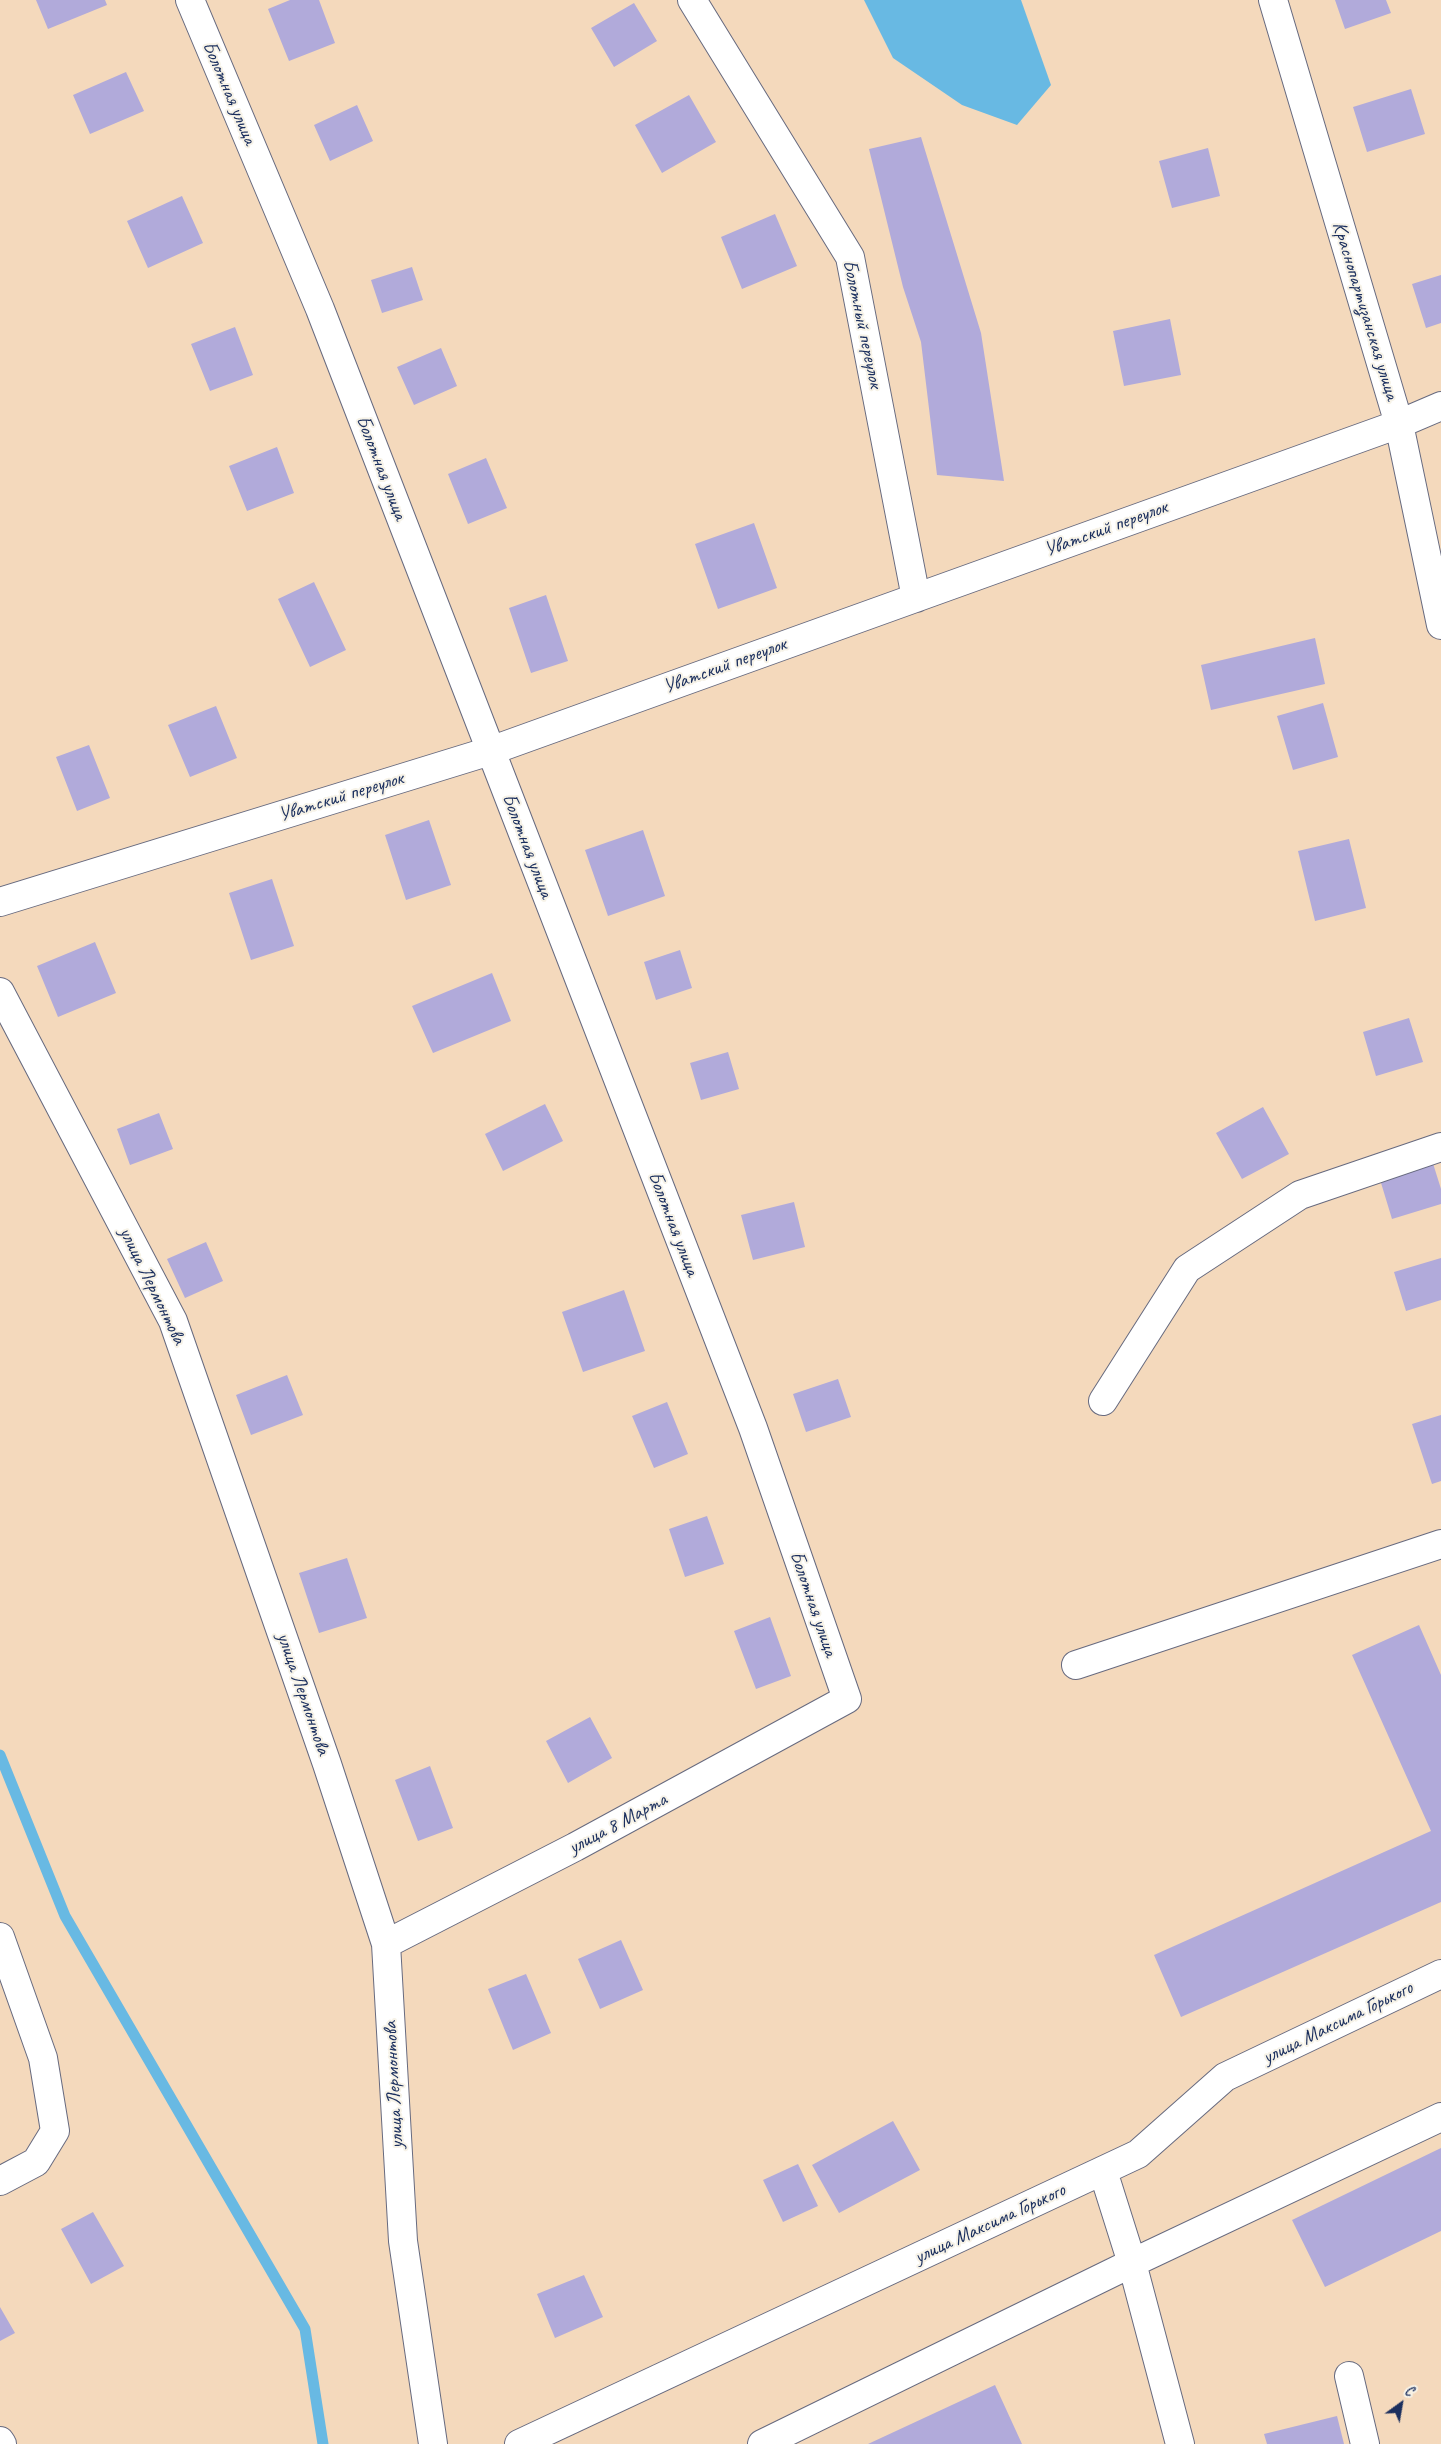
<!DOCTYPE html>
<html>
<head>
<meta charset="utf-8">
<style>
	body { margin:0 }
	#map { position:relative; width:1441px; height:2444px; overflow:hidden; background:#f4d9bc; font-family:Caveat,sans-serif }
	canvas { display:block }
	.north { position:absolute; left:1376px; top:2379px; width:50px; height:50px; -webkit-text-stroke:4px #f7f3e8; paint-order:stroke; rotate:32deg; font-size:14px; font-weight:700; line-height:20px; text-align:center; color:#1b2f5e }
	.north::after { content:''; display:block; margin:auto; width:18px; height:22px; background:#1b2f5e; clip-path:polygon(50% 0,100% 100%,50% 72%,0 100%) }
</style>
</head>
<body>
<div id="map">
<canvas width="1441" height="2444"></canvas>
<div class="north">С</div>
</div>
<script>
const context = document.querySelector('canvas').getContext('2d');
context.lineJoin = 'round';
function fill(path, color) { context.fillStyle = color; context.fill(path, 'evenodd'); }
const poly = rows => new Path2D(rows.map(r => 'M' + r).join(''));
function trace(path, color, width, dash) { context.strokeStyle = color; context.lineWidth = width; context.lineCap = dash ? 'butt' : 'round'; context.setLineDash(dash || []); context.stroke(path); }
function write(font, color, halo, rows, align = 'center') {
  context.font = font + ' Caveat,sans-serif'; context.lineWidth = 4; context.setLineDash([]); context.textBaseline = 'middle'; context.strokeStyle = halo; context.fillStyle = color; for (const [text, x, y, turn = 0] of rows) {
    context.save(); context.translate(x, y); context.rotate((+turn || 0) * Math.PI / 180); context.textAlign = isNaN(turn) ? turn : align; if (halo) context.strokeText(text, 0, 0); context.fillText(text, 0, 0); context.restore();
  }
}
fill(poly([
	[864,0,1021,0,1051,85,1017,125,962,105,893,58]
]), '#68b9e3');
trace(poly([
	[0,1755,65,1916,305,2329,323,2444]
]), '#68b9e3', 11);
fill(poly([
	[36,0,105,0,107,5,48,29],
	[290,0,319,0,335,43,289,61,268,9],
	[1335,0,1386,0,1391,13,1345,29],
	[634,3,657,41,614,67,591,28],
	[126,72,144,111,90,134,73,95],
	[1411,89,1425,134,1367,152,1353,107],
	[689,95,716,142,662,173,635,125],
	[357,105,373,141,330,161,314,125],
	[921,137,981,333,1004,481,937,475,921,342,903,287,869,149],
	[1208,148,1220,196,1172,208,1159,161],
	[182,196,203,243,148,268,127,221],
	[775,214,797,266,742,289,721,237],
	[412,267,423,300,382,313,371,280],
	[1441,275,1441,323,1426,328,1412,284],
	[1170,319,1181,375,1124,386,1113,331],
	[235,327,253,375,210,391,191,344],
	[441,348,457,386,414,405,397,367],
	[277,447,294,493,247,511,229,466],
	[486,458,507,508,468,524,448,474],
	[754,523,777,588,718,609,695,544],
	[314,582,346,650,310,667,278,599],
	[546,595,568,661,531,673,509,608],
	[1315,638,1325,684,1211,710,1201,665],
	[1323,703,1338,757,1293,770,1277,716],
	[216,706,237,758,190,777,168,725],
	[89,745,110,798,77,811,56,757],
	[429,820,451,885,406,900,385,835],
	[643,830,665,896,608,916,585,850],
	[1349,839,1366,908,1315,921,1298,851],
	[272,879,294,946,251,960,229,893],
	[95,942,116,993,58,1017,37,966],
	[680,950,692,988,656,1000,644,962],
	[492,973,511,1021,433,1053,412,1006],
	[1409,1018,1423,1062,1376,1076,1363,1032],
	[728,1052,739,1089,701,1100,690,1063],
	[545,1104,563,1141,503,1171,485,1134],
	[1263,1107,1289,1154,1242,1179,1216,1133],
	[159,1113,173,1149,130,1165,117,1129],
	[1431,1157,1441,1189,1441,1204,1392,1219,1378,1173],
	[794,1202,805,1247,753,1260,741,1215],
	[206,1242,223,1281,185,1298,167,1259],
	[1441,1258,1441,1300,1406,1311,1394,1272],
	[624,1290,645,1351,583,1372,562,1312],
	[287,1375,303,1415,251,1435,236,1395],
	[838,1379,851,1417,806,1432,793,1394],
	[667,1402,688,1454,654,1468,632,1416],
	[1441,1415,1441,1481,1432,1484,1412,1424],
	[707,1516,724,1564,685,1577,669,1529],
	[347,1558,367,1618,319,1633,299,1573],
	[770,1617,791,1676,756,1689,734,1631],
	[1419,1625,1441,1675,1441,1902,1181,2017,1154,1955,1431,1831,1352,1655],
	[590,1717,612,1758,568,1783,546,1741],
	[430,1766,453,1828,418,1841,395,1780],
	[621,1940,643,1990,600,2009,578,1959],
	[526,1974,551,2033,513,2050,488,1989],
	[893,2121,920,2170,839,2213,812,2165],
	[1441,2148,1441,2231,1325,2287,1292,2220],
	[798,2164,818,2206,783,2222,763,2180],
	[93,2212,124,2266,91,2284,61,2229],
	[584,2275,603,2317,555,2338,537,2294],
	[0,2307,15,2333,0,2341],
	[995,2385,1022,2444,868,2444],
	[1337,2416,1344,2444,1267,2444,1264,2434]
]), '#b1aada');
const minor = poly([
	[190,0,320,309,753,1428,847,1699,575,1847,386,1944],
	[692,0,850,257,916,598],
	[1273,0,1399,424,1441,625],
	[0,902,490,751,1399,424,1441,406],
	[0,992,173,1321,327,1764,386,1944,403,2241,433,2444],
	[1103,1401,1187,1269,1300,1195,1441,1147],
	[1076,1665,1441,1544],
	[0,1937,43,2058,55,2131,36,2162,0,2181],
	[1103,2171,1132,2263,1180,2444],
	[1349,2376,1365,2444],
	[0,2441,2,2444],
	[519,2444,1138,2154,1225,2077,1441,1974],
	[762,2444,1132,2263,1441,2117]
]);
trace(minor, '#676a7f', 30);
trace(minor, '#fff', 28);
write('20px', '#1b2f5e', '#f7f3e8', [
	["Болотная улица",229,93,67],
	["Краснопартизанская улица",1365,311,73],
	["Болотный переулок",862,324,78],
	["Болотная улица",381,468,69],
	["Уватский переулок",1106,529,-20],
	["Уватский переулок",725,666,-20],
	["Уватский переулок",341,797,-17],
	["Болотная улица",527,846,69],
	["Болотная улица",673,1224,69],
	["улица Лермонтова",152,1286,64],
	["Болотная улица",813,1604,71],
	["улица Лермонтова",303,1694,71],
	["улица 8 Марта",618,1824,-28],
	["улица Максима Горького",1338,2023,-26],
	["улица Лермонтова",394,2085,-93],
	["улица Максима Горького",990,2224,-25]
]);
</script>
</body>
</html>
